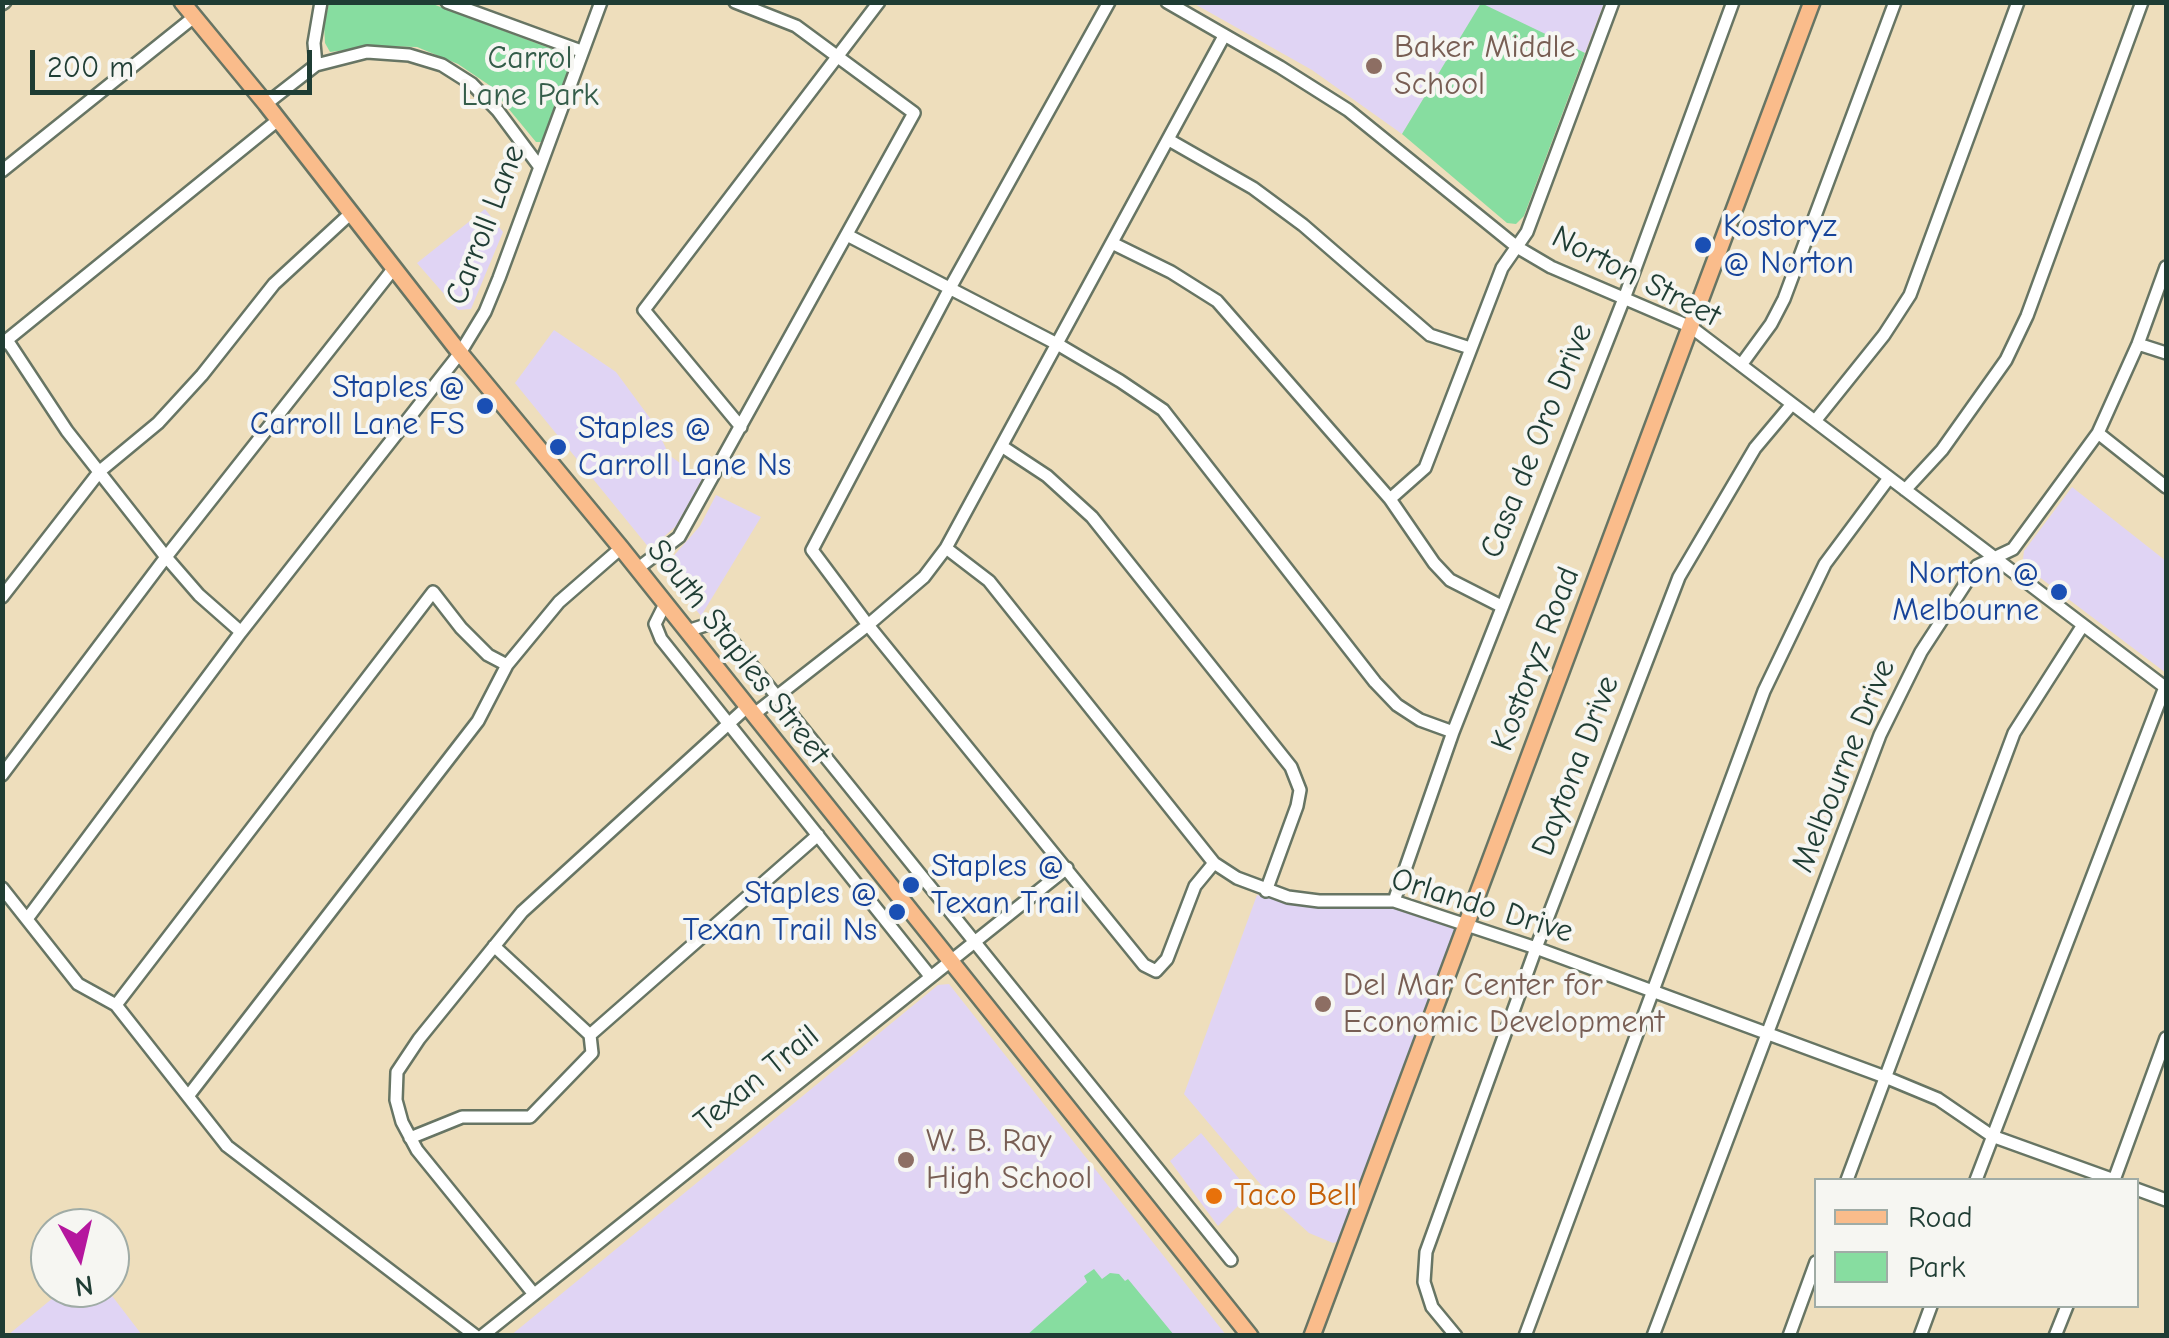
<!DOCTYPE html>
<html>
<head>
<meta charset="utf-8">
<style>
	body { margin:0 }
	#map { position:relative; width:2169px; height:1338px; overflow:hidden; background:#eedebc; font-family:"Comic Neue",sans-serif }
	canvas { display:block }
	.frame { position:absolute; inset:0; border:5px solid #1f3d34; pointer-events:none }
	.legend { position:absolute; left:1814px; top:1178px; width:325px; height:130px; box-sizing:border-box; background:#f6f6f2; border:2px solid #a0aca6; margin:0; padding:12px 18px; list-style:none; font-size:30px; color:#1f3d34 }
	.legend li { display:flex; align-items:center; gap:20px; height:50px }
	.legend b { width:50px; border:2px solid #a0aca6 }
	.north { position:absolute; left:30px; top:1208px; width:100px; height:100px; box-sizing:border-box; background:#f6f6f2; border:2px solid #a0aca6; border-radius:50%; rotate:172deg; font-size:28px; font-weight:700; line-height:40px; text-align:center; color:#1f3d34 }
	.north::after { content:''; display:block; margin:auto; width:35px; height:45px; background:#b5179e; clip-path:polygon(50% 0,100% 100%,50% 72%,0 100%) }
	.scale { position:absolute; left:30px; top:50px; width:282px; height:45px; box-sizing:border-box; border:5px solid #1f3d34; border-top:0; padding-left:12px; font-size:30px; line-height:35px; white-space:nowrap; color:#1f3d34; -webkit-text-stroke:8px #f6f6f2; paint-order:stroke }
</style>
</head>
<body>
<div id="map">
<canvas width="2169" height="1338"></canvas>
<div class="frame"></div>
<ul class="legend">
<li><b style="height:12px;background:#fabc8b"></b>Road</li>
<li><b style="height:28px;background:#87dda0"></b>Park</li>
</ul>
<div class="north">N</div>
<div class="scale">200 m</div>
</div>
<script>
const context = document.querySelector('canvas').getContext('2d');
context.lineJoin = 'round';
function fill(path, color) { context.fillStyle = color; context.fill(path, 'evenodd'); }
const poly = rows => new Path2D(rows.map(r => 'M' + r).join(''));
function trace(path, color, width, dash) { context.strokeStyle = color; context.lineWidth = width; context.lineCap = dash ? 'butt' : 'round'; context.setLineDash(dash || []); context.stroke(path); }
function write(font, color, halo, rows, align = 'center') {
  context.font = font + ' "Comic Neue",sans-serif'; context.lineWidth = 8; context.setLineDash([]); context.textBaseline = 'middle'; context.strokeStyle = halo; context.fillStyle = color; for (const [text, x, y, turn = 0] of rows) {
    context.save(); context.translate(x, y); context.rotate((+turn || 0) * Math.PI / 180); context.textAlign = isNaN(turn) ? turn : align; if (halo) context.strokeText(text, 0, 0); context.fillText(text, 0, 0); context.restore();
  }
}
fill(poly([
	[1193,3,1604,3,1585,53,1481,4,1402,134,1312,70],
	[485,209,503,232,471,309,458,310,417,263],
	[554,330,616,372,655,425,669,455,702,479,676,526,650,549,515,383],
	[2072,487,2166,561,2166,673,2026,567,2023,559,2024,551],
	[716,495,761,517,701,616,663,568,700,526],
	[1257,895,1303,905,1387,907,1415,912,1453,924,1457,930,1340,1241,1333,1243,1309,1233,1278,1205,1184,1094],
	[949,984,1226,1335,510,1336,938,985],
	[1201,1133,1251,1193,1218,1226,1170,1161],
	[65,1288,106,1288,142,1335,8,1335]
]), '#e0d4f4');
fill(poly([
	[329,3,430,3,568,55,572,63,543,142,536,142,489,85,458,64,417,47,379,46,330,52,325,43,324,25],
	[1481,3,1585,53,1524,216,1516,224,1507,223,1402,134],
	[1094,1269,1102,1279,1110,1273,1119,1274,1125,1281,1128,1279,1174,1335,1027,1335,1087,1282,1084,1276]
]), '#87dda0');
const minor = poly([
	[447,2,581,51],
	[1109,2,950,288,812,550,868,625,1144,965,1156,971,1167,959,1195,886,1214,863],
	[1167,2,1280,67,1348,110,1517,247,1551,267,1691,327,2166,688],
	[2,4,5,2],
	[316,65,314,43,321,2],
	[266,104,316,65,367,52,409,55,442,65,472,84,498,111,539,166],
	[1169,140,1253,188,1303,225,1430,335,1470,348],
	[2,171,194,17],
	[847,235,1059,345,1120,381,1163,410,1375,682,1397,705,1420,720,1453,732],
	[1112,243,1171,272,1217,301,1390,499,1434,563,1450,580,1501,606],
	[7,340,67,431,166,557,199,595,241,632],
	[2,344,278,120],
	[2138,344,2166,353],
	[1741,365,1771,324,1784,299,1895,2],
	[1815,421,1884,335,1910,295,2018,2],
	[741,427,644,310,879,2],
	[2098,433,2166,487],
	[1003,447,1047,476,1092,517,1291,767,1300,790,1297,806,1266,891],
	[1905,490,1942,450,2006,360,2027,316,2142,2],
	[1390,499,1425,468,1502,268,1527,232,1613,2],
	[946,548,989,581,1214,863,1237,878,1288,897,1319,901,1394,901,1536,948,1885,1077,1938,1099,1992,1136,2114,1180],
	[637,569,679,537,914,113,796,26,735,2],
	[2,597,100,471,158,423,202,375,274,284,351,213],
	[665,604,655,624,661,639,930,976],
	[687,631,709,624,720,626,1231,1260],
	[753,715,868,625,924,577,946,548,1224,36],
	[2,775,166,557,394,268],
	[2,888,78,984,116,1005,227,1146,476,1336],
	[1394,901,1453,732,1625,296,1733,2],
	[27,919,241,632,460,353,485,312,499,278,601,2],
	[494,946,590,1035],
	[116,1005,433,592,461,628,488,655,507,665],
	[189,1095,478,721,507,665,559,602,621,548],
	[410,1138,462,1117,530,1117,592,1053,590,1035,818,835],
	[1847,1180,2014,733,2083,625],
	[1976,1180,2165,687],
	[2114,1180,2166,1038],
	[2136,1189,2166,1200],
	[533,1293,417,1150,402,1122,396,1100,397,1072,419,1039,522,912,747,707],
	[482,1336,1067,868],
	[1456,1336,1432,1307,1424,1282,1426,1252,1536,948,1679,577,1755,448,1792,404],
	[1525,1336,1764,691,1825,564,1889,478],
	[1653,1336,1880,735,1921,652,1977,566,2013,549,2098,433,2138,344,2166,267],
	[1789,1336,1816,1262],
	[1920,1336,1931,1306],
	[2055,1336,2067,1306]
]);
const major = poly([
	[182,2,266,104,460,353,621,548,1250,1336],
	[1312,1336,1812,2]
]);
trace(minor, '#677564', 16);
trace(major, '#677564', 20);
trace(minor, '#fff', 11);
trace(major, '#fabc8b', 15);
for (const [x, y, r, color] of [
	[1374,66,10,"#8d6e63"],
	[1703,245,10,"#1a4fb4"],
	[485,406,10,"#1a4fb4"],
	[558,447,10,"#1a4fb4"],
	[2059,592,10,"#1a4fb4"],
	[911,885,10,"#1a4fb4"],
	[897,912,10,"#1a4fb4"],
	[1323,1004,10,"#8d6e63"],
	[906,1160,10,"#8d6e63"],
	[1214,1196,10,"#e8710a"]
]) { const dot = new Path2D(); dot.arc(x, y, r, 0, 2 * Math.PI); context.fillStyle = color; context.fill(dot); trace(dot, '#f6f6f2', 4); }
write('32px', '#785e54', '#f6f6f2', [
	["Baker Middle",1394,48],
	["School",1394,85],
	["Del Mar Center for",1343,986],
	["Economic Development",1343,1023],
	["W. B. Ray",926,1142],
	["High School",926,1179]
], 'left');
write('32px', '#345d4a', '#f6f6f2', [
	["Carrol",530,59],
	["Lane Park",530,96]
]);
write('32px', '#1f3d34', '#f6f6f2', [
	["Carroll Lane",486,225,-69],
	["Norton Street",1636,277,27],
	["Casa de Oro Drive",1537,441,-68],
	["South Staples Street",738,652,52],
	["Kostoryz Road",1536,659,-69],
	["Daytona Drive",1576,766,-69],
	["Melbourne Drive",1844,766,-68],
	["Orlando Drive",1482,906,17],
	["Texan Trail",757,1079,-39]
]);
write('32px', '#164399', '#f6f6f2', [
	["Kostoryz",1723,227],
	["@ Norton",1723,264],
	["Staples @",465,388,"right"],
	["Carroll Lane FS",465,425,"right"],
	["Staples @",578,429],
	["Carroll Lane Ns",578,466],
	["Norton @",2039,574,"right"],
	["Melbourne",2039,611,"right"],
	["Staples @",931,867],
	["Texan Trail",931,904],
	["Staples @",877,894,"right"],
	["Texan Trail Ns",877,931,"right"]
], 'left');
write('32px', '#c56008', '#f6f6f2', [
	["Taco Bell",1234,1196]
], 'left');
</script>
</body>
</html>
